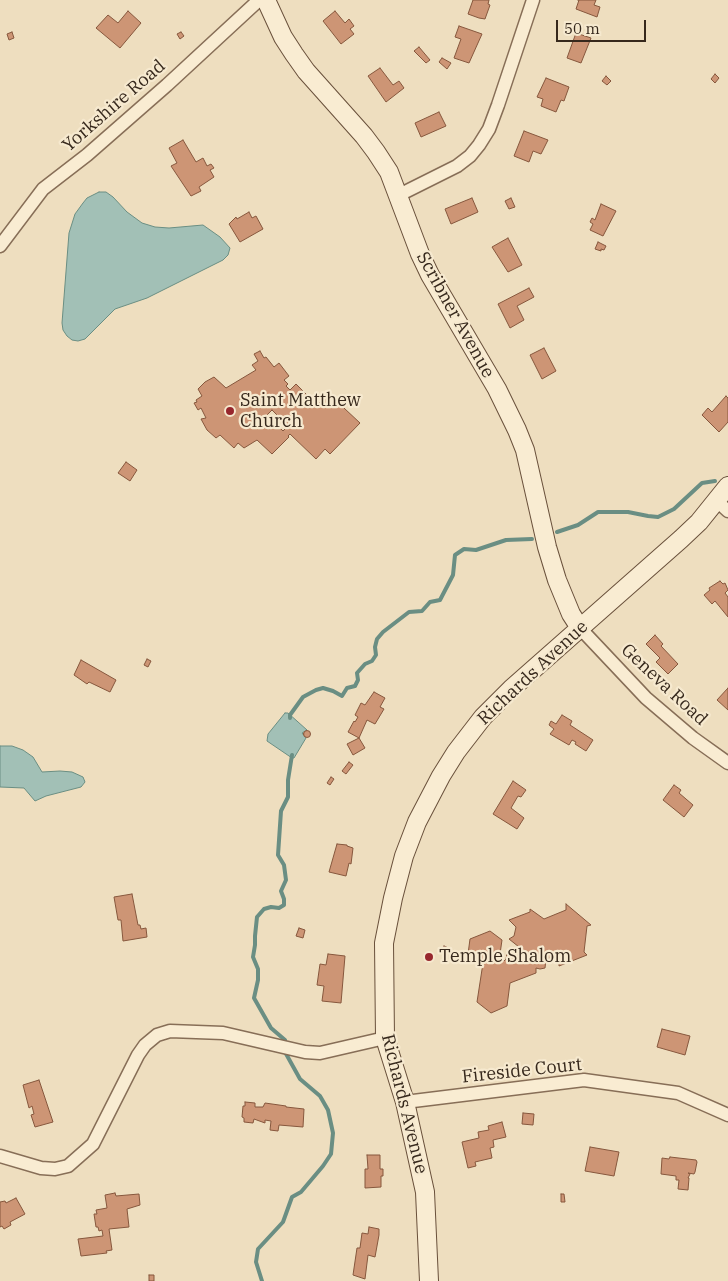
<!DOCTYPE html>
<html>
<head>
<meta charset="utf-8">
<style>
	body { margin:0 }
	#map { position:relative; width:728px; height:1281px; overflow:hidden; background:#eedebf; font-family:"IBM Plex Serif",serif }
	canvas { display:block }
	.scale { position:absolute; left:556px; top:20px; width:90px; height:22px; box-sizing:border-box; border:2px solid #36281c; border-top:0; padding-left:6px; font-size:15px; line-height:18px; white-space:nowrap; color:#36281c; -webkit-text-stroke:4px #f6e9cf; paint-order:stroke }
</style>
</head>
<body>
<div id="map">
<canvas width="728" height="1281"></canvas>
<div class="scale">50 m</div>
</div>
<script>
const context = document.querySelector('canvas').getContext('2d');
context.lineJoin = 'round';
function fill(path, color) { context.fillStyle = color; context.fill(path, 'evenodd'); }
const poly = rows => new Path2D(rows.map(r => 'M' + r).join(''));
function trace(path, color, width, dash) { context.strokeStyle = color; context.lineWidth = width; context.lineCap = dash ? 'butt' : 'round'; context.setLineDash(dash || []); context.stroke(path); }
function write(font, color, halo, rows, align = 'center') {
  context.font = font + ' "IBM Plex Serif",serif'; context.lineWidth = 4.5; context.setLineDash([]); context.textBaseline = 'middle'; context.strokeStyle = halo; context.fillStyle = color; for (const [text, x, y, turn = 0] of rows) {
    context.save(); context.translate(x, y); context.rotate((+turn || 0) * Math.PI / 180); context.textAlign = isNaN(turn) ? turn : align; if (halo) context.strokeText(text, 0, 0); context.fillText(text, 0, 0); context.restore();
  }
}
const water = poly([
	[99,192,106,192,113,197,127,212,142,223,155,227,169,228,203,225,220,237,230,248,228,255,223,260,147,298,115,309,85,339,78,341,72,340,67,336,63,330,62,323,69,233,75,214,83,203,87,198,99,192],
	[285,713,288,713,307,730,302,733,306,738,294,758,292,758,267,741,268,734,285,713],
	[0,746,12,746,23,750,33,757,42,772,60,771,72,772,83,777,85,782,81,787,46,796,35,801,24,788,0,787,0,746]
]);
fill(water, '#a2c0b6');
trace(water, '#6a8e83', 1);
trace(poly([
	[557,532,578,525,598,512,628,512,648,516,658,517,674,509,702,483,715,481],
	[290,718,290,715,303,697,316,690,323,688,333,691,342,696,347,688,355,686,358,680,357,673,365,664,372,661,376,655,375,647,377,639,383,632,409,612,422,611,430,602,440,600,453,575,455,555,464,549,476,550,506,540,532,539],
	[285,1040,271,1028,254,998,258,980,258,969,253,957,255,945,255,936,257,917,264,909,271,907,279,908,284,905,284,899,281,891,286,880,284,865,278,855,281,811,288,797,288,780,292,755],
	[262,1281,256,1262,258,1249,283,1222,292,1197,301,1192,323,1166,331,1154,333,1133,328,1110,320,1096,300,1079,285,1052]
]), '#6a8e83', 4);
const building = poly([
	[473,0,489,0,488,4,490,5,485,19,479,18,468,14,473,0],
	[578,0,596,0,594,5,600,7,597,17,576,9,579,0,578,0],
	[128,11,141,23,120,48,96,28,108,15,118,23,128,11],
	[335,11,345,23,349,19,354,26,350,29,354,34,341,44,323,21,335,11],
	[459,26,482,34,469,63,454,58,461,39,455,37,459,26],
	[12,32,14,38,9,40,7,34,12,32],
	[181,32,184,36,180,39,177,34,181,32],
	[576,33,591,38,581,63,567,58,576,33],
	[419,47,430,60,426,63,414,51,419,47],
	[442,58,451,63,447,69,439,62,442,58],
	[380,68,393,85,399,81,404,88,386,102,368,76,380,68],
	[715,74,719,78,715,83,711,79,715,74],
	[606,76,611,81,607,85,602,81,606,76],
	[546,78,569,87,564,101,561,100,556,112,541,106,543,99,537,97,546,78],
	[439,112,446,126,421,137,415,123,439,112],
	[524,131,548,140,541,154,533,151,529,162,514,156,524,131],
	[183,140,196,162,203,158,207,166,211,164,214,168,210,170,214,177,199,187,201,191,191,196,171,166,177,163,169,148,183,140],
	[472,198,478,212,451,224,445,209,472,198],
	[511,198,515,207,509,209,505,201,511,198],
	[601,204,616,211,603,236,590,230,593,224,590,222,592,218,595,220,601,204],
	[249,212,252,218,256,216,263,229,240,242,229,224,236,217,237,219,249,212],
	[508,238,522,265,508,272,492,247,508,238],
	[598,242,606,246,604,250,601,249,601,251,595,249,598,242],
	[529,288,534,297,517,306,524,320,510,328,498,304,529,288],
	[544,348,556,371,542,379,530,355,544,348],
	[260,351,264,358,266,357,274,367,279,363,289,376,284,380,288,384,286,386,290,390,296,384,313,401,315,398,320,403,329,394,360,423,330,454,325,449,316,459,290,434,288,436,289,437,272,454,257,440,244,448,238,443,234,448,220,435,216,438,207,430,201,419,206,418,201,408,198,410,194,403,197,402,196,400,202,396,198,389,205,382,214,377,226,388,256,370,252,365,258,361,254,354,260,351],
	[272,410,288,426,283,431,267,415,272,410],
	[726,396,728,398,728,422,719,432,702,415,708,408,712,412,726,396],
	[126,462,137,470,130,481,118,473,126,462],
	[720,581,723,584,725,583,728,590,725,593,728,597,728,617,715,601,712,604,704,595,710,590,709,588,720,581],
	[655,635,663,644,661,646,678,664,668,674,656,662,660,658,646,644,655,635],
	[147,659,151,661,148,667,144,665,147,659],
	[81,660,116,680,110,692,89,682,87,684,74,675,81,660],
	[728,688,728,710,717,700,728,688],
	[374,692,385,698,380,707,384,709,375,724,367,720,359,738,348,732,354,721,355,722,358,717,355,715,361,703,365,705,374,692],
	[562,715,572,721,570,725,593,740,586,751,575,744,576,742,572,740,569,745,550,734,554,729,549,725,551,721,556,724,562,715],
	'303.5 734a3.5 3.5 0 1 1 7 0a3.5 3.5 0 1 1-7 0Z',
	[359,738,365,748,353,755,347,744,359,738],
	[349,762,353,765,346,774,342,771,349,762],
	[331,777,334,779,330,785,327,783,331,777],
	[513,781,526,790,521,797,518,796,511,808,524,818,517,829,493,814,513,781],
	[674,785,681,790,679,793,693,805,684,817,663,800,674,785],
	[337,844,347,845,347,846,353,848,351,864,349,863,346,876,329,872,337,844],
	[132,894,138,925,140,925,141,929,146,928,147,937,123,941,121,920,118,920,114,897,132,894],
	[566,904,591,925,587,926,584,952,587,955,559,966,559,962,553,957,546,959,545,968,540,969,536,968,536,973,510,983,507,1006,491,1013,477,1002,483,963,483,962,480,963,468,954,470,939,490,931,502,940,500,954,498,955,504,961,506,959,507,954,517,950,525,956,530,954,529,952,524,954,524,951,509,939,514,936,516,927,509,920,530,912,530,909,544,919,566,910,566,904],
	[299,928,305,930,303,938,296,936,299,928],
	[444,946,451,949,449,953,444,952,443,953,442,953,444,946],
	[328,954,345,956,341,1003,322,1001,324,986,317,985,320,964,326,965,328,954],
	[662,1029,690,1036,685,1055,657,1047,662,1029],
	[39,1080,53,1122,35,1127,31,1115,34,1114,32,1106,29,1108,23,1085,39,1080],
	[245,1102,255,1103,255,1107,263,1107,265,1103,286,1106,286,1107,304,1109,303,1127,279,1125,278,1131,270,1130,271,1121,265,1120,265,1123,254,1119,253,1123,244,1122,244,1118,242,1117,243,1106,245,1106,245,1102],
	[523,1113,534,1114,533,1125,522,1124,523,1113],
	[502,1122,506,1137,493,1140,494,1147,490,1148,492,1158,475,1162,476,1166,468,1168,462,1142,479,1138,478,1132,489,1130,488,1126,502,1122],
	[590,1147,619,1152,614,1176,585,1171,590,1147],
	[367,1155,380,1155,380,1169,383,1169,383,1176,381,1176,381,1187,365,1188,365,1169,368,1169,367,1155],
	[670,1157,696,1160,697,1162,695,1172,694,1174,688,1173,690,1174,688,1178,689,1178,688,1190,678,1189,679,1180,676,1180,676,1176,661,1174,662,1158,669,1159,670,1157],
	[115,1193,116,1196,139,1194,140,1205,127,1209,129,1227,109,1229,112,1250,106,1251,107,1253,81,1256,78,1239,103,1236,102,1230,99,1231,98,1227,96,1227,94,1214,97,1214,96,1210,107,1208,105,1195,115,1193],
	[561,1194,564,1194,565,1202,561,1202,561,1194],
	[16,1198,25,1214,10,1222,11,1225,4,1229,2,1226,0,1227,0,1202,5,1201,6,1203,16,1198],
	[369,1227,379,1229,379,1235,375,1257,368,1255,365,1279,353,1275,357,1248,360,1248,362,1233,368,1234,369,1227],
	[149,1275,154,1275,154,1281,149,1281,149,1275]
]);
fill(building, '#cd9575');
trace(building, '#86573d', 1);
const street = poly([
	[399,195,457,166,470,156,479,145,489,129,498,105,533,0],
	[0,246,43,189,87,155,167,85,259,0],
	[717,501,728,511],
	[580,628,646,698,693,738,728,763],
	[405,1102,584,1080,678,1093,728,1115],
	[0,1156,41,1168,55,1169,68,1166,93,1144,138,1055,145,1045,157,1035,170,1031,223,1033,305,1052,320,1053,385,1038]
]);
const secondary = poly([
	[266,0,283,37,294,54,306,71,364,136,376,152,389,172,420,254,430,275,497,389,517,430,525,450,547,547,557,580,571,614,580,628],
	[429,1281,425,1192,405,1102,385,1038,384,943,393,898,404,856,417,822,441,776,456,752,483,717,511,689,681,539,699,522,728,486]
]);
trace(street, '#876e57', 15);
trace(secondary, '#69503b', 20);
trace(street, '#f9ecd2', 12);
trace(secondary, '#f9ecd2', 18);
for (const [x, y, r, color] of [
	[230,411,5,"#97272d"],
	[429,957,5,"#97272d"]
]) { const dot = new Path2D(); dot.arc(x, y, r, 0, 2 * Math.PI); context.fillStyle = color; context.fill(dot); trace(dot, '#f6e9cf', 2); }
write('18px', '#36281c', '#f6e9cf', [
	["Yorkshire Road",114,106,-41],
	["Scribner Avenue",455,315,61],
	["Richards Avenue",533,673,-43],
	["Geneva Road",664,685,43],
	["Fireside Court",522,1071,-6],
	["Richards Avenue",404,1104,76]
]);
write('18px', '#36281c', '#f6e9cf', [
	["Saint Matthew",240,401],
	["Church",240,422],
	["Temple Shalom",439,957]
], 'left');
</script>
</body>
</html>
